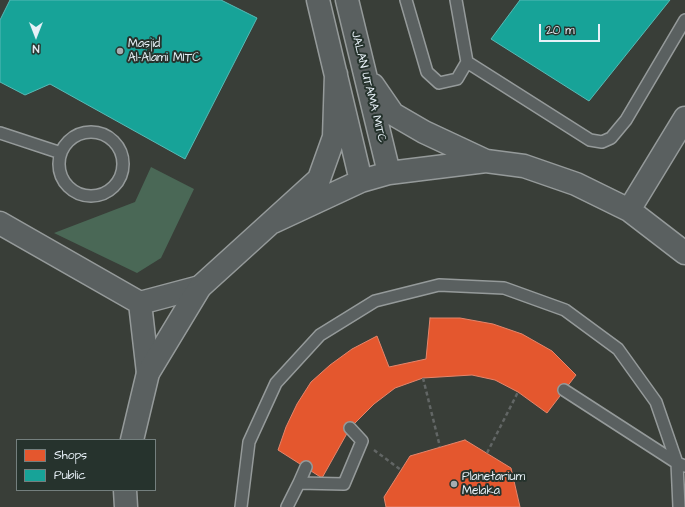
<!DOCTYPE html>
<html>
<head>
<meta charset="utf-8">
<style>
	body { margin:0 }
	#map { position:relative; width:685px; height:507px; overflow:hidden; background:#29302d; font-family:"Architects Daughter",sans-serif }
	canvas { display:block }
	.legend { position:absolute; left:16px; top:439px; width:140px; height:52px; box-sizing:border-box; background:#26332d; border:1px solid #747f7e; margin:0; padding:5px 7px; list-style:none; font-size:12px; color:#e8f1f8 }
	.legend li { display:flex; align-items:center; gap:8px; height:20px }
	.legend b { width:20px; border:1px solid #747f7e }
	.north { position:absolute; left:16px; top:16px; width:40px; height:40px; -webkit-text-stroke:3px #26332d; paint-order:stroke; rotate:180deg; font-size:11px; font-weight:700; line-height:16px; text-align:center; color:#e8f1f8 }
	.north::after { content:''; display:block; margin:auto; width:14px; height:18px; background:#e8f1f8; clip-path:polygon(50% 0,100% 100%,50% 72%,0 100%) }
	.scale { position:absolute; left:539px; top:24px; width:61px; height:18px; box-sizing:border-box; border:2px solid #e8f1f8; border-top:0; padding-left:5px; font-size:12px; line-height:14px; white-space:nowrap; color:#e8f1f8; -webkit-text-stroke:3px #26332d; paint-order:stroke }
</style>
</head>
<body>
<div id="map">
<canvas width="685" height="507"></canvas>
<ul class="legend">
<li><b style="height:11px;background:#e4572e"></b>Shops</li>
<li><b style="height:11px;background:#17a398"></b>Public</li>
</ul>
<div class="north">N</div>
<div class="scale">20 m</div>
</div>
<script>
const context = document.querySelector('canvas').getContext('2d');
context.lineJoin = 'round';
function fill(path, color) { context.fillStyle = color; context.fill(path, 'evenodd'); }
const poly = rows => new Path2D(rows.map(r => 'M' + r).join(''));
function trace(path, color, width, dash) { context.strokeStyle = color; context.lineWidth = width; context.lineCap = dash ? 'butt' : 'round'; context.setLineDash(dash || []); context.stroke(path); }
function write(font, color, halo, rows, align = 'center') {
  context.font = font + ' "Architects Daughter",sans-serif'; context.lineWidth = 4; context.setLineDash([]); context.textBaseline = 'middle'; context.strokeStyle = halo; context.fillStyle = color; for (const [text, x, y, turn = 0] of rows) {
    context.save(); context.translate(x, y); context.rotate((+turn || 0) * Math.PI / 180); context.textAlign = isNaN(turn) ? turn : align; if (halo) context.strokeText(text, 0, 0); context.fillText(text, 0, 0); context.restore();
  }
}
fill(poly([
	[0,0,685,0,685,507,0,507],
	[17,440,155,440,155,490,17,490]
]), '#393e38');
fill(poly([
	[151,167,194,189,161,258,137,273,54,233,135,202]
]), '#4a6856');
const shops = poly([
	[430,318,460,318,493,324,522,334,552,351,576,375,547,413,518,392,495,380,472,375,423,378,395,388,374,404,350,428,322,478,278,450,286,427,297,404,311,382,330,365,352,349,377,336,389,367,426,359,430,318],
	[465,440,511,468,520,507,386,507,384,497,410,456,465,440]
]);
fill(shops, '#e4572e');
trace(shops, '#e5856b', 1);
const public = poly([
	[10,0,221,0,257,18,185,159,50,84,25,95,0,82,0,20,10,0],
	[520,0,670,0,589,101,491,39,520,0]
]);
fill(public, '#17a398');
trace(public, '#56bab5', 1);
const lane = poly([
	[406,0,427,72,439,83,457,79,467,62,456,0],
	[467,62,590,140,602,142,611,138,626,120,685,20],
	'59 164a32 32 0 1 1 64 0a32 32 0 1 1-64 0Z',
	[0,133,61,153],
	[564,390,677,463,685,466],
	[299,483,306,467],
	[241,507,249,442,276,383,320,335,375,301,439,285,504,288,565,310,618,349,656,402,677,463,679,507],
	[287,507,299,483,344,484,362,441,350,428]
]);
const street = poly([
	[0,223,140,303,200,287],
	[140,303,148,373]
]);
const secondary = poly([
	[318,0,361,181],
	[347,0,389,173],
	[373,85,393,114,424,132,486,161],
	[629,210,685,118],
	[273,222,361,181,389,173,486,161,524,166,576,184,629,210,685,253],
	[132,440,148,373,200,287,319,179,334,137,336,74],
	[125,490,126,507]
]);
trace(lane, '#959a9a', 14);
trace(street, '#959a9a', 25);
trace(secondary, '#959a9a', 25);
trace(poly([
	[423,378,440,447],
	[374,450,401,470],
	[487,453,518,392]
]), '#626665', 2.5, [4, 3]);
trace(lane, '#5a6060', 11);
trace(street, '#5a6060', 22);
trace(secondary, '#5a6060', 22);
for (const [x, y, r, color] of [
	[120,51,4,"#a5adb1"],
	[454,484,4,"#a5adb1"]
]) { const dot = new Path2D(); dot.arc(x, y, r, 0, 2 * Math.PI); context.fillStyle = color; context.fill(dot); trace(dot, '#26332d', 1.5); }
write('12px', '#e8f1f8', '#26332d', [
	["Masjid",128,44],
	["Al-Alami MITC",128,58],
	["Planetarium",462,477],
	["Melaka",462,491]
], 'left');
write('12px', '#e8f1f8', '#26332d', [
	["JALAN UTAMA MITC",368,87,76]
]);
</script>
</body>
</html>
